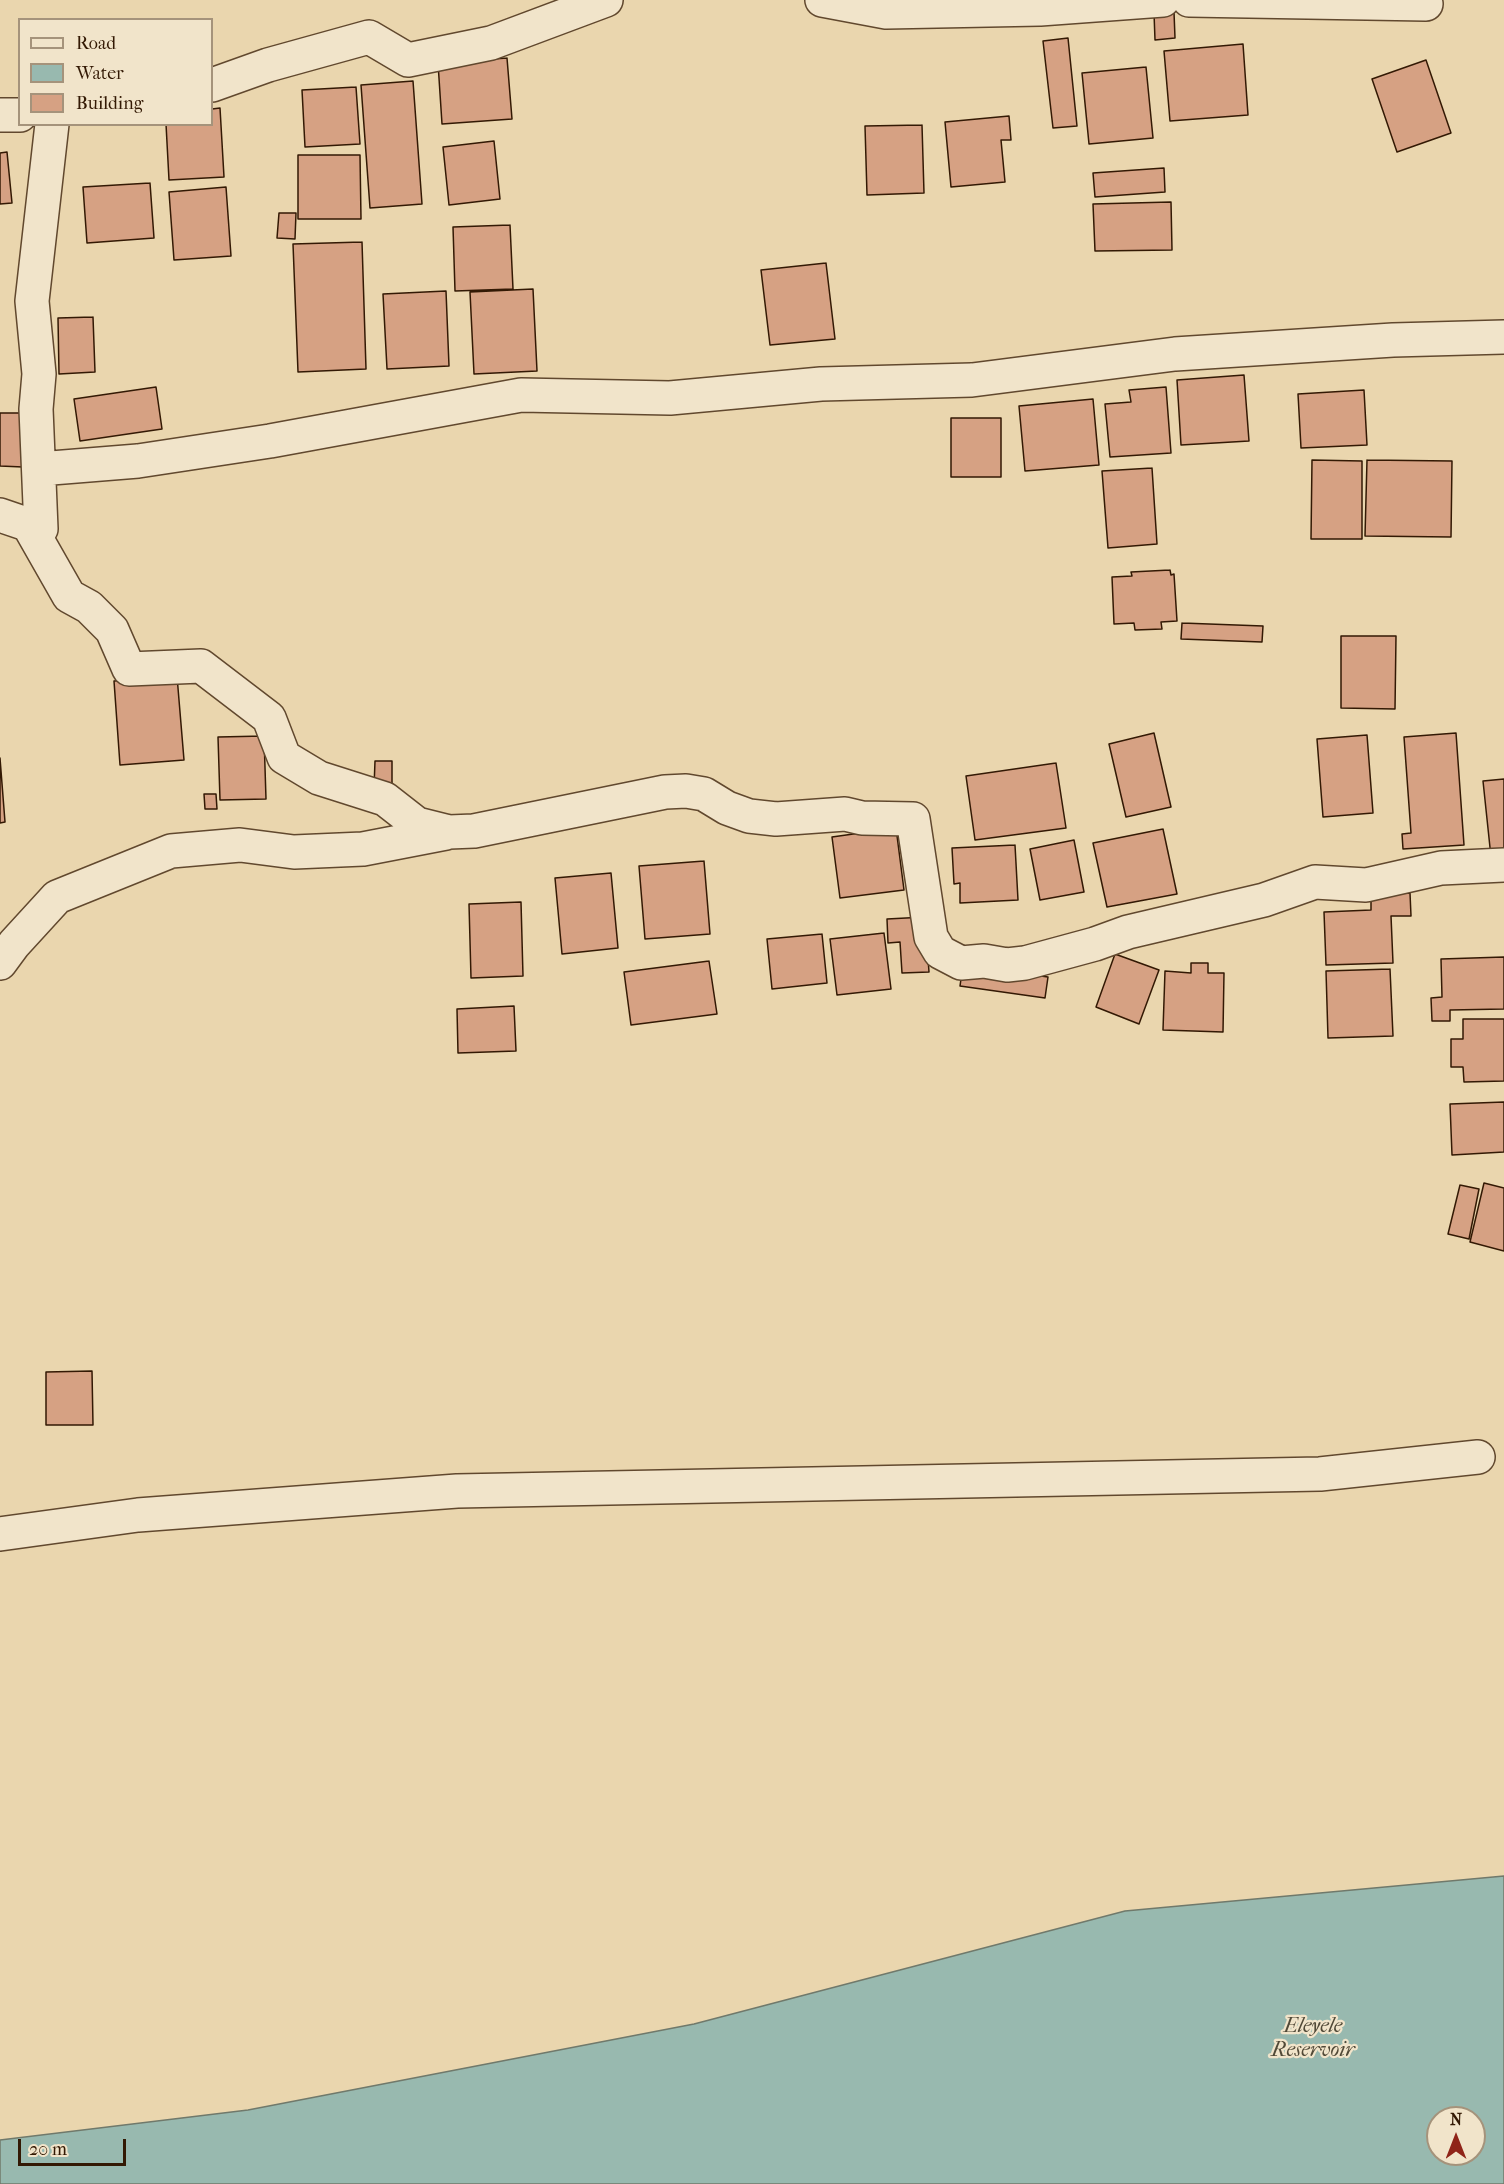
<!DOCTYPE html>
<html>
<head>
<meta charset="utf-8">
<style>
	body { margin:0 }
	#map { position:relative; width:1504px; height:2184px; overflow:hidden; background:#ead6ae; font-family:"IM FELL French Canon",serif }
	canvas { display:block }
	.legend { position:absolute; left:18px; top:18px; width:195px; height:108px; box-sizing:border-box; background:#f1e4ca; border:2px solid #a5937b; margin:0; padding:8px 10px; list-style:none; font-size:18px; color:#331904 }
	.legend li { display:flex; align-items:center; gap:12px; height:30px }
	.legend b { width:30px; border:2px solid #a5937b }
	.north { position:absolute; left:1426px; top:2106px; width:60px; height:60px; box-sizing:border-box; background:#f1e4ca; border:2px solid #a5937b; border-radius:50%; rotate:0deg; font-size:16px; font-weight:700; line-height:24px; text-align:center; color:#331904 }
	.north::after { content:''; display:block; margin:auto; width:21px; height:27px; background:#8f2418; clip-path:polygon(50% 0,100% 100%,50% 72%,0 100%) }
	.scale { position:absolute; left:18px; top:2139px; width:108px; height:27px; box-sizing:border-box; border:3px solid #331904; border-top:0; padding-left:8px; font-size:18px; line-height:21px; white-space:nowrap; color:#331904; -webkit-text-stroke:4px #f1e4ca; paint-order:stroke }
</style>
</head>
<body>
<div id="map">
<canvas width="1504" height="2184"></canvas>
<ul class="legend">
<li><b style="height:8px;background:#f1e4ca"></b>Road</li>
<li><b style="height:16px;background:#98b9af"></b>Water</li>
<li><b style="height:16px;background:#d6a183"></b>Building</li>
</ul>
<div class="north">N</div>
<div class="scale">20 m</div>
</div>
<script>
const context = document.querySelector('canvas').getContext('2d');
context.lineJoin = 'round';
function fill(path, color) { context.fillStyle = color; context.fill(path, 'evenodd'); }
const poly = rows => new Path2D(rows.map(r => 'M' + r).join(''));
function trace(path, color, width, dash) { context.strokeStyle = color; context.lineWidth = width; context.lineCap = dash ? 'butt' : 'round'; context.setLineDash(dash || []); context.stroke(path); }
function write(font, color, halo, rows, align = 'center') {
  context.font = font + ' "IM FELL French Canon",serif'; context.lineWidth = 4.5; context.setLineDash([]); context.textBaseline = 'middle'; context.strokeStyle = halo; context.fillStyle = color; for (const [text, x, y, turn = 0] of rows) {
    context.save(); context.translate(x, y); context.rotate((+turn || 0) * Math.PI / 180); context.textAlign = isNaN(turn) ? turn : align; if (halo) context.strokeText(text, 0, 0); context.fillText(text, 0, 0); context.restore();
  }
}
const water = poly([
	[1504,1876,1504,2184,0,2184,0,2140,248,2110,694,2024,1125,1911,1504,1876],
	[1438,2118,1474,2118,1474,2154,1438,2154,1438,2118]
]);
fill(water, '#98b9af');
trace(water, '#70796b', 1.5);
const building = poly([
	[1174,12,1175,38,1155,40,1154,13,1174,12],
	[1068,38,1077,126,1053,128,1043,41,1068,38],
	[1243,44,1248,115,1170,121,1164,51,1243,44],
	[507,58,512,119,442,124,438,63,507,58],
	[1426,60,1451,133,1397,152,1372,79,1426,60],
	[1146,67,1153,138,1089,144,1082,73,1146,67],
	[413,81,422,204,370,208,361,85,413,81],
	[356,87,360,144,305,147,302,90,356,87],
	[220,108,224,177,169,180,166,124,212,124,212,109,220,108],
	[1009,116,1011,140,1001,140,1005,182,951,187,945,122,1009,116],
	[922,125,924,193,867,195,865,126,922,125],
	[494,141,500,199,449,205,443,147,494,141],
	[7,152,12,203,0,204,0,153,7,152],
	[298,155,360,155,361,219,298,219,298,155],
	[1164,168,1165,192,1095,197,1093,173,1164,168],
	[150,183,154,238,87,243,83,187,150,183],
	[226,187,231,256,174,260,169,192,226,187],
	[1171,202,1172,250,1095,251,1093,204,1171,202],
	[279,213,296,213,295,239,277,238,279,213],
	[510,225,513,289,455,291,453,227,510,225],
	[362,242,366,369,298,372,293,244,362,242],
	[826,263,835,339,770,345,761,270,826,263],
	[533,289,537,371,474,374,470,292,533,289],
	[446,291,449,366,387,369,383,294,446,291],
	[93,317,95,372,59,374,58,318,93,317],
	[1244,375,1249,441,1181,445,1177,380,1244,375],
	[156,387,162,429,80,441,74,399,156,387],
	[1166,387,1171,453,1110,457,1105,404,1131,402,1129,390,1166,387],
	[1364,390,1367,445,1301,448,1298,394,1364,390],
	[1093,399,1099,465,1025,471,1019,406,1093,399],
	[0,413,24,413,23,467,0,466,0,413],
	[951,418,1001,418,1001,477,951,477,951,418],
	[1312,460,1362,461,1362,539,1311,539,1312,460],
	[1367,460,1452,461,1451,537,1365,536,1367,460],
	[1152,468,1157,544,1108,548,1102,471,1152,468],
	[1170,570,1171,575,1174,574,1177,621,1161,622,1162,629,1135,630,1134,623,1114,624,1112,577,1132,576,1131,572,1170,570],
	[1182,623,1263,626,1262,642,1181,639,1182,623],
	[1341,636,1396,636,1395,709,1341,708,1341,636],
	[177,676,184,760,120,765,114,681,177,676],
	[1154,733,1171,807,1126,817,1109,744,1154,733],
	[1456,733,1464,845,1403,849,1402,834,1411,833,1404,737,1456,733],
	[1367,735,1373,813,1323,817,1317,739,1367,735],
	[264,736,266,799,220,800,218,737,264,736],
	[0,758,5,822,0,823,0,758],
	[375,761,392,761,392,788,374,788,375,761],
	[1056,763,1066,828,975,840,966,776,1056,763],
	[1504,779,1504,855,1491,857,1483,781,1504,779],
	[204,794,216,794,217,809,205,809,204,794],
	[896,828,904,890,840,898,832,837,896,828],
	[1163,829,1177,894,1107,907,1093,843,1163,829],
	[1074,840,1084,892,1040,900,1030,849,1074,840],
	[1015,845,1018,900,960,903,960,883,954,884,952,848,1015,845],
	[704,861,710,934,645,939,639,866,704,861],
	[611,873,618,948,562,954,555,878,611,873],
	[1410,893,1411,916,1391,916,1393,963,1326,965,1324,912,1371,910,1371,894,1410,893],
	[521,902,523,976,471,978,469,904,521,902],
	[925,917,929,972,902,973,900,942,888,943,887,919,925,917],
	[884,933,891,989,837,995,830,939,884,933],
	[822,934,827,983,772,989,767,939,822,934],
	[1115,954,1159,970,1139,1024,1096,1007,1115,954],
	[1504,957,1504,1009,1450,1010,1450,1021,1432,1021,1431,998,1442,997,1441,959,1504,957],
	[709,961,717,1014,631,1025,624,972,709,961],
	[1191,963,1208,963,1208,973,1224,973,1223,1032,1163,1030,1165,971,1191,973,1191,963],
	[963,965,1048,977,1045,998,960,986,963,965],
	[1390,969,1393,1036,1328,1038,1326,971,1390,969],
	[514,1006,516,1051,458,1053,457,1009,514,1006],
	[1463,1019,1504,1019,1504,1081,1464,1082,1463,1067,1451,1067,1451,1039,1463,1039,1463,1019],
	[1504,1102,1504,1152,1452,1155,1450,1104,1504,1102],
	[1484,1183,1504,1188,1504,1251,1470,1242,1484,1183],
	[1460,1185,1479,1189,1469,1239,1448,1234,1460,1185],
	[92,1371,93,1425,46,1425,46,1372,92,1371]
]);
fill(building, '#d6a183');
trace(building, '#331904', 1.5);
const minor = poly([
	[822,0,886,12,1040,9,1163,0],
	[1189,0,1426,4],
	[212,85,268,65,369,37,408,60,491,43,606,0],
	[0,115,20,115],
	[39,469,138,461,270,441,521,395,670,398,821,384,972,380,1175,354,1393,340,1504,337],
	[0,515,41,529,36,409,39,374,32,301,52,124],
	[28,524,69,596,89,607,112,630,129,669,201,666,269,718,284,757,319,778,385,799,417,824,449,832,474,831,665,792,686,791,704,794,727,808,749,816,776,819,845,814,862,818,913,819,931,937,940,952,961,963,984,961,1007,965,1025,963,1095,944,1128,932,1264,900,1315,882,1366,885,1441,868,1504,865],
	[0,963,14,944,57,897,171,851,240,845,294,852,363,849,446,833],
	[0,1534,138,1515,457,1491,1320,1474,1478,1457]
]);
trace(minor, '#61482e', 36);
trace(minor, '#f1e4ca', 33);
write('italic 21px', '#514937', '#f1e4ca', [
	["Eleyele",1313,2027],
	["Reservoir",1313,2051]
]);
</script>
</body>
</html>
